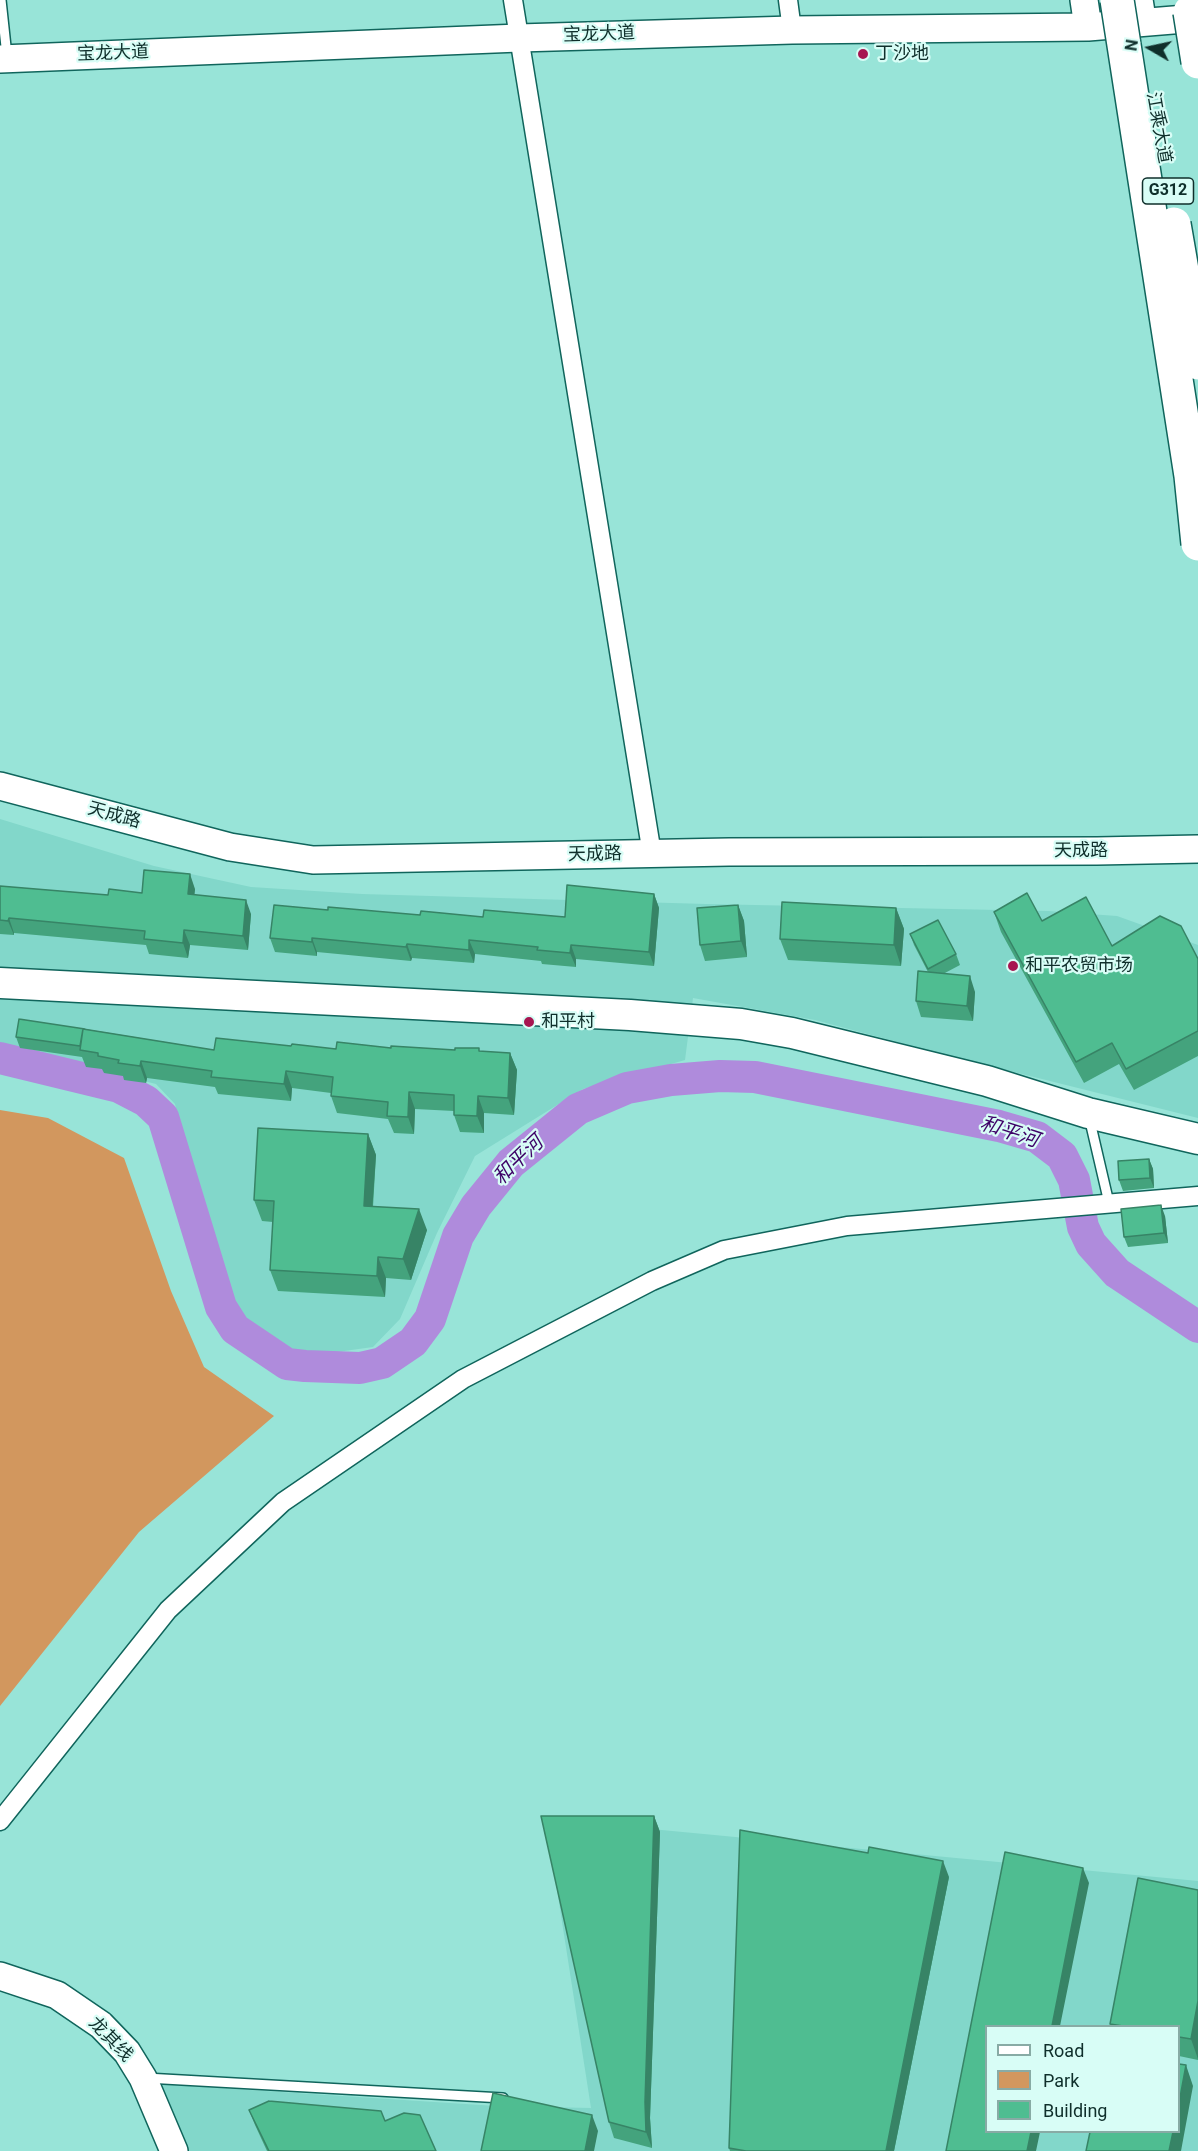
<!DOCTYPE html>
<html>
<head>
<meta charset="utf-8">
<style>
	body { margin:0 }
	#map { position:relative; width:1198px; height:2151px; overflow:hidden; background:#98e4d8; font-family:Roboto,sans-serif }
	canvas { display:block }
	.legend { position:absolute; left:985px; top:2025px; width:195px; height:108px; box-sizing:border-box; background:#d8fdf6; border:2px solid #88aba5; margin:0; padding:8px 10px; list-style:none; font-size:18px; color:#0f2f2b }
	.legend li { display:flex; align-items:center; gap:12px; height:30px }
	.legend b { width:30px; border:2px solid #88aba5 }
	.north { position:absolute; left:1120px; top:18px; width:60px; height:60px; -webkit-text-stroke:4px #d8fdf6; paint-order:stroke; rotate:279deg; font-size:16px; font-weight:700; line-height:24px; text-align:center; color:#0f2f2b }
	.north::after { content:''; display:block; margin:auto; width:21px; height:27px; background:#0f2f2b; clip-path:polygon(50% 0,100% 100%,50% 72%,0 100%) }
</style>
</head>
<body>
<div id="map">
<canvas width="1198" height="2151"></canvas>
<ul class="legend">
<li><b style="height:8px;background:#fff"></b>Road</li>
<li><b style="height:16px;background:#d2975e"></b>Park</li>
<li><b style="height:16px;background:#4fbd91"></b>Building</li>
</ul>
<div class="north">N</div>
</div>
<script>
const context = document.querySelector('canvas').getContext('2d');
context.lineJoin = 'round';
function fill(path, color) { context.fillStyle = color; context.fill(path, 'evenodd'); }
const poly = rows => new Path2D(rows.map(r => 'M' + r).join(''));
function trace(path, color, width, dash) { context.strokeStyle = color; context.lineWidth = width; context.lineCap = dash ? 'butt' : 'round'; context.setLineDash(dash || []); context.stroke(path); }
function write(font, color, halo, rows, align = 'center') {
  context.font = font + ' Roboto,"Noto Sans SC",sans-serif'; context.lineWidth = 4.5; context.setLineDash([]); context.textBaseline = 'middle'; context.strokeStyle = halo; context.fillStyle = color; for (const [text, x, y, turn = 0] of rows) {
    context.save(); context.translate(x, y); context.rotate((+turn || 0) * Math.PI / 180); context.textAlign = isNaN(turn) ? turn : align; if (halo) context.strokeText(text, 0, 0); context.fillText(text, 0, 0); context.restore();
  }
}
fill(poly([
	[0,819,154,866,251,887,362,894,706,904,1048,911,1117,916,1198,945,1198,1118,954,1057,815,1020,693,998,685,1060,583,1089,475,1156,437,1233,400,1319,373,1347,308,1356,251,1334,217,1284,175,1104,156,1084,0,1045],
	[546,1819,1198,1881,1198,2151,188,2151,158,2084,496,2106,591,2108],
	[986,2026,1178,2026,1178,2132,986,2132]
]), '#82d7ca');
fill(poly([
	[0,1110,48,1118,124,1158,171,1291,204,1367,274,1416,139,1532,0,1706]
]), '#d2975e');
trace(poly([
	[0,1058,119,1087,146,1101,163,1117,221,1307,235,1329,287,1364,305,1366,360,1368,382,1363,413,1342,430,1319,458,1236,476,1206,511,1163,578,1109,627,1088,671,1080,720,1076,755,1077,999,1126,1037,1137,1062,1156,1074,1180,1083,1227,1091,1244,1117,1273,1198,1327]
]), '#af8bdc', 32);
const lane = poly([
	[1,0,7,56],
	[1089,1117,1109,1203],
	[146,2078,503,2098]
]);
const street = poly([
	[513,0,652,854],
	[788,0,792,30],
	[0,1821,168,1610,283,1502,463,1379,652,1281,724,1250,847,1226,1198,1196]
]);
const secondary = poly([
	[1084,0,1088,27],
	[0,59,519,38,792,30,1088,27,1198,18],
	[0,786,230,847,313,860,729,852,1097,851,1198,849],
	[0,1976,57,1995,101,2025,127,2052,143,2078,174,2151]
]);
const primary = poly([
	[0,983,630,1015,741,1024,792,1033,987,1081,1088,1113,1198,1139]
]);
const highway = poly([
	[1136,0,1139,19]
]);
trace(lane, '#10655c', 12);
trace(street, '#10655c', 21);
trace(secondary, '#10655c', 30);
trace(primary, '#10655c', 33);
trace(highway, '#10655c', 36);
trace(lane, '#fff', 9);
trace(street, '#fff', 18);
trace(secondary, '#fff', 27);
trace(primary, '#fff', 30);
trace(highway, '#fff', 33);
const highwayBridge = poly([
	[1117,0,1191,476,1198,544],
	[1190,12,1198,62],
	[1174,224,1198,363]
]);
trace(highwayBridge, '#10655c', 36, []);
trace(highwayBridge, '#fff', 33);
fill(poly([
	[0,886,108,895,195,889,194,895,251,914,248,950,190,945,188,958,149,954,146,945,14,933,14,935,0,934],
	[654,894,659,908,654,966,576,959,576,967,542,964,541,961,475,954,474,963,412,958,411,961,317,952,317,956,275,952,270,938,328,910,420,915,483,917,565,917],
	[738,905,744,921,747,957,705,961,700,945],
	[896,908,904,929,901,966,788,960,780,939],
	[994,912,1042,921,1112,946,1198,959,1198,1056,1134,1090,1119,1064,1084,1083,1001,932],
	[910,934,956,954,960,965,943,974,975,992,973,1021,921,1017,916,1001,928,972,914,945],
	[85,1029,214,1050,291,1046,336,1049,391,1048,510,1053,517,1070,514,1115,484,1113,484,1133,460,1132,454,1115,454,1111,415,1109,414,1134,394,1133,388,1119,337,1113,331,1096,331,1093,292,1088,291,1101,218,1094,215,1087,147,1078,146,1083,124,1080,123,1076,104,1073,102,1069,86,1067,82,1057,20,1048,16,1037],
	[368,1134,376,1155,373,1207,427,1230,411,1280,386,1278,385,1297,278,1291,270,1270,273,1222,262,1221,254,1200],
	[1149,1159,1153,1169,1154,1188,1123,1191,1119,1180],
	[1165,1216,1168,1243,1128,1247,1124,1237],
	[654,1816,660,1832,650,2118,652,2148,614,2138,609,2122],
	[949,1877,894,2151,730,2151,729,2148],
	[1198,1890,1198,2060,1179,2056,1179,2026,1111,2026,1110,2024],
	[249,2110,385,2121,436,2151,267,2151,255,2125]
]), '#44a37d');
fill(poly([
	[190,874,195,889,193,909,188,894],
	[654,894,659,908,654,966,649,952],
	[246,900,251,914,248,950,243,936],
	[738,905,744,921,747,957,741,941],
	[896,908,904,929,901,966,894,945],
	[9,918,14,933,14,935,8,921],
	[184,930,190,945,188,958,183,943],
	[312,938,317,952,317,956,312,942],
	[469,940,475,954,474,963,469,950],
	[407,944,412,958,411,961,406,947],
	[571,945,576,959,576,967,570,953],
	[970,976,975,992,973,1021,967,1006],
	[510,1053,517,1070,514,1115,508,1098],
	[141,1061,147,1078,146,1083,140,1066],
	[286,1071,292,1088,291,1101,284,1084],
	[409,1092,415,1109,414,1134,408,1117],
	[478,1096,484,1113,484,1133,477,1116],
	[368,1134,376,1155,371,1227,364,1206],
	[1149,1159,1153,1169,1154,1188,1150,1178],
	[1161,1205,1165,1216,1168,1243,1164,1233],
	[419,1209,427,1230,411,1280,403,1259],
	[378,1257,386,1278,385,1297,377,1276],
	[654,1816,660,1832,650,2118,652,2148,646,2132,645,2102],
	[943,1861,949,1877,894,2151,886,2151],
	[1083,1868,1089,1883,1060,2026,1052,2026],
	[1198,2001,1198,2059,1191,2039],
	[1186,2065,1193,2086,1181,2151,1169,2151,1173,2132,1179,2132,1179,2103],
	[592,2115,598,2131,594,2151,585,2151],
	[1031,2132,1040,2132,1036,2151,1027,2151]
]), '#378466');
const building = poly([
	[144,870,190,874,188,894,246,900,243,936,184,930,183,943,144,939,145,931,9,918,8,921,0,920,0,886,108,895,109,889,142,893,144,870],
	[567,885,654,894,649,952,571,945,570,953,537,950,538,947,469,940,469,950,407,944,406,947,312,938,312,942,270,938,274,905,328,910,328,907,420,915,421,911,483,917,484,910,565,917,567,885],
	[1027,893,1042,921,1086,897,1112,946,1160,916,1181,926,1198,959,1198,1031,1126,1069,1112,1043,1076,1062,994,912,1027,893],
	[782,902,896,908,894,945,780,939,782,902],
	[738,905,741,941,700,945,697,908,738,905],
	[938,920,956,954,928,969,910,934,938,920],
	[918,971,970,976,967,1006,916,1001,918,971],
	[19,1019,85,1029,83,1029,80,1046,16,1037,19,1019],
	[83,1029,214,1050,216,1038,291,1046,292,1044,336,1049,337,1042,391,1048,391,1046,455,1050,455,1048,479,1048,479,1051,510,1053,508,1098,478,1096,477,1116,454,1115,454,1095,409,1092,408,1117,387,1116,388,1102,331,1096,333,1077,286,1071,284,1084,211,1077,212,1071,141,1061,140,1066,118,1063,119,1060,98,1056,98,1053,80,1050,83,1029],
	[258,1128,368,1134,364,1206,419,1209,403,1259,378,1257,377,1276,270,1270,274,1201,254,1200,258,1128],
	[1149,1159,1150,1178,1119,1180,1118,1161,1149,1159],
	[1161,1205,1164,1233,1124,1237,1121,1209,1161,1205],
	[541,1816,654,1816,645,2102,646,2132,609,2122,541,1816],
	[740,1830,868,1853,869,1847,943,1861,886,2151,746,2151,729,2148,740,1830],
	[1005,1852,1083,1868,1052,2026,987,2026,987,2132,1031,2132,1027,2151,946,2151,1005,1852],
	[1138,1878,1198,1890,1198,2001,1191,2039,1179,2037,1179,2026,1123,2026,1110,2024,1138,1878],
	[1179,2064,1186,2065,1179,2103,1179,2064],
	[493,2093,592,2115,585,2151,481,2151,493,2093],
	[269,2101,381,2111,385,2121,404,2113,420,2115,436,2151,269,2151,249,2110,269,2101],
	[1090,2132,1173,2132,1169,2151,1086,2151,1090,2132]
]);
fill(building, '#4fbd91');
trace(building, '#378466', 1.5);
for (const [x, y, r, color] of [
	[863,54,6,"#a71651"],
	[1013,966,6,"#a71651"],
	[529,1022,6,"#a71651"]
]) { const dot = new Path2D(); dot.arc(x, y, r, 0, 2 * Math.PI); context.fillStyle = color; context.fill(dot); trace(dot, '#d8fdf6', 2); }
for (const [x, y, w] of [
	[1168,191,51]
]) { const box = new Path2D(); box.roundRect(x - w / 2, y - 13, w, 26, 4.5); context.fillStyle = '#d8fdf6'; context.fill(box); trace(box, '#0f2f2b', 1.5); }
write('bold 16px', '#0f2f2b', null, [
	["G312",1168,191]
]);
write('18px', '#0f2f2b', '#d8fdf6', [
	["宝龙大道",599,35,-2],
	["宝龙大道",113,54,-2],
	["江乘大道",1158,128,80],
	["天成路",114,816,15],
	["天成路",1081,851],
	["天成路",595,855,-1],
	["龙其线",110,2040,46]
]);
write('18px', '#0f2f2b', '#d8fdf6', [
	["丁沙地",875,54],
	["和平农贸市场",1025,966],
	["和平村",541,1022]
], 'left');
write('italic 20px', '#3e0267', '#d8fdf6', [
	["和平河",1009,1133,18],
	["和平河",519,1161,-44]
]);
</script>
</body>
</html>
